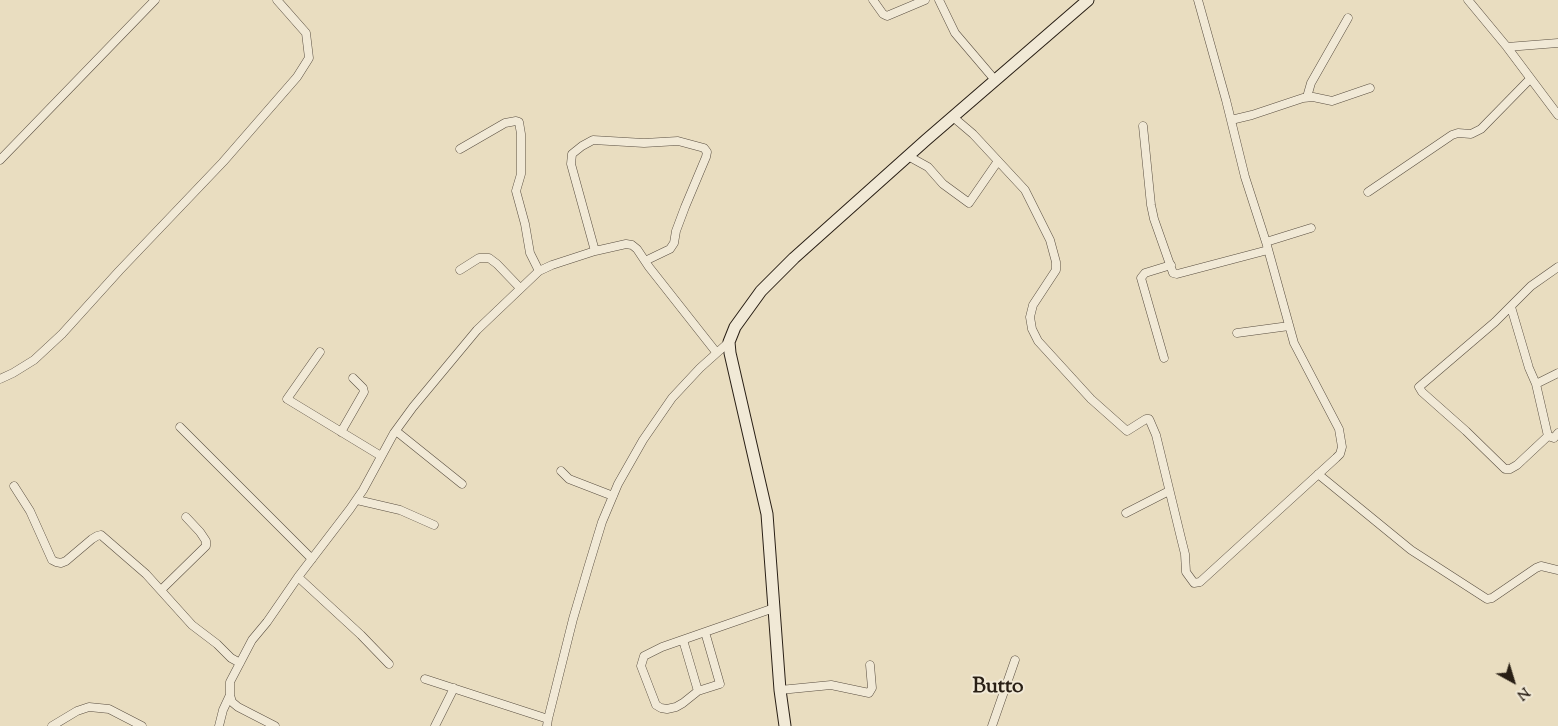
<!DOCTYPE html>
<html>
<head>
<meta charset="utf-8">
<style>
	body { margin:0 }
	#map { position:relative; width:1558px; height:726px; overflow:hidden; background:#e9ddc0; font-family:"Sorts Mill Goudy",serif }
	canvas { display:block }
	.north { position:absolute; left:1488px; top:656px; width:50px; height:50px; -webkit-text-stroke:4px #f1e9d6; paint-order:stroke; rotate:141deg; font-size:14px; font-weight:700; line-height:20px; text-align:center; color:#291f15 }
	.north::after { content:''; display:block; margin:auto; width:18px; height:22px; background:#291f15; clip-path:polygon(50% 0,100% 100%,50% 72%,0 100%) }
</style>
</head>
<body>
<div id="map">
<canvas width="1558" height="726"></canvas>
<div class="north">N</div>
</div>
<script>
const context = document.querySelector('canvas').getContext('2d');
context.lineJoin = 'round';
const poly = rows => new Path2D(rows.map(r => 'M' + r).join(''));
function trace(path, color, width, dash) { context.strokeStyle = color; context.lineWidth = width; context.lineCap = dash ? 'butt' : 'round'; context.setLineDash(dash || []); context.stroke(path); }
function write(font, color, halo, rows, align = 'center') {
  context.font = font + ' "Sorts Mill Goudy",serif'; context.lineWidth = 4; context.setLineDash([]); context.textBaseline = 'middle'; context.strokeStyle = halo; context.fillStyle = color; for (const [text, x, y, turn = 0] of rows) {
    context.save(); context.translate(x, y); context.rotate((+turn || 0) * Math.PI / 180); context.textAlign = isNaN(turn) ? turn : align; if (halo) context.strokeText(text, 0, 0); context.fillText(text, 0, 0); context.restore();
  }
}
const street = poly([
	[873,0,883,14,887,16,925,0],
	[939,0,955,33,995,80],
	[1468,0,1507,47,1558,115],
	[1507,47,1558,43],
	[1307,97,1311,83,1348,18],
	[953,117,973,134,1025,190,1050,240,1056,262,1056,270,1033,305,1030,317,1032,329,1038,341,1091,399,1127,431,1146,419,1149,419,1150,421,1156,435,1181,538,1185,554,1186,572,1194,583,1200,582,1336,458,1340,454,1342,447,1339,429,1294,343,1266,242,1245,177,1226,100,1198,0],
	[1231,120,1252,115,1303,98,1313,97,1332,101,1370,88],
	[1143,126,1151,205,1154,219,1173,273,1177,274,1268,250],
	[460,149,505,123,516,121,519,122,521,134,521,174,516,191,525,224,530,253,539,271],
	[908,156,928,167,943,184,969,203,998,161],
	[0,160,155,0],
	[1368,192,1452,135,1458,133,1471,134,1481,129,1530,79],
	[1266,242,1311,228],
	[595,251,571,164,572,154,582,146,593,140,644,143,678,141,704,148,707,152,706,157,685,207,676,231,674,243,670,249,645,261],
	[460,270,479,258,489,258,497,264,520,288],
	[1511,307,1529,368,1536,384,1548,436],
	[1237,333,1289,326],
	[320,352,287,399,381,456],
	[1164,358,1141,278,1145,273,1171,265],
	[0,379,13,373,34,360,62,334,119,271,223,162,297,77,309,58,306,33,277,0],
	[1536,384,1558,373],
	[180,427,312,559],
	[396,431,462,484],
	[341,432,364,392,363,388,353,378],
	[1548,436,1517,465,1510,469,1505,469,1466,431,1422,392,1419,387,1495,322,1531,286,1558,267],
	[1548,436,1554,438,1558,433],
	[561,471,569,479,613,496],
	[1318,474,1411,550,1487,599,1492,598,1536,568,1541,566,1558,570],
	[14,486,30,511,52,560,56,562,61,563,66,561,92,539,97,536,101,535,146,574,192,625,217,644,231,658,240,663],
	[357,500,400,510,434,525],
	[1126,513,1169,491],
	[298,577,361,635,389,664],
	[161,590,206,546,206,541,200,532,186,517],
	[683,640,698,691,720,684,705,632],
	[425,679,548,719,547,726],
	[780,690,831,685,869,693,872,688,870,665],
	[698,691,683,703,676,707,667,709,661,708,656,705,641,666,644,656,662,647,774,608],
	[548,719,573,619,588,568,602,522,618,484,643,440,672,398,700,368,729,342],
	[52,726,77,711,89,707,109,709,142,726],
	[219,726,223,710,230,695],
	[275,726,238,707,232,702,230,695,230,682,252,640,267,622,298,577,350,509,363,490,394,433,413,407,477,330,539,271,552,265,595,251,626,244,632,245,637,249,649,267,716,352],
	[435,726,454,688],
	[992,726,1015,660]
]);
const secondary = poly([
	[785,726,780,690,767,514,730,353,729,342,735,327,761,291,794,258,926,140,1088,0]
]);
trace(street, '#594e40', 9);
trace(secondary, '#291f15', 13);
trace(street, '#f1e9d6', 8);
trace(secondary, '#f1e9d6', 11);
write('bold 21px', '#291f15', '#f1e9d6', [
	["Butto",998,688]
]);
</script>
</body>
</html>
